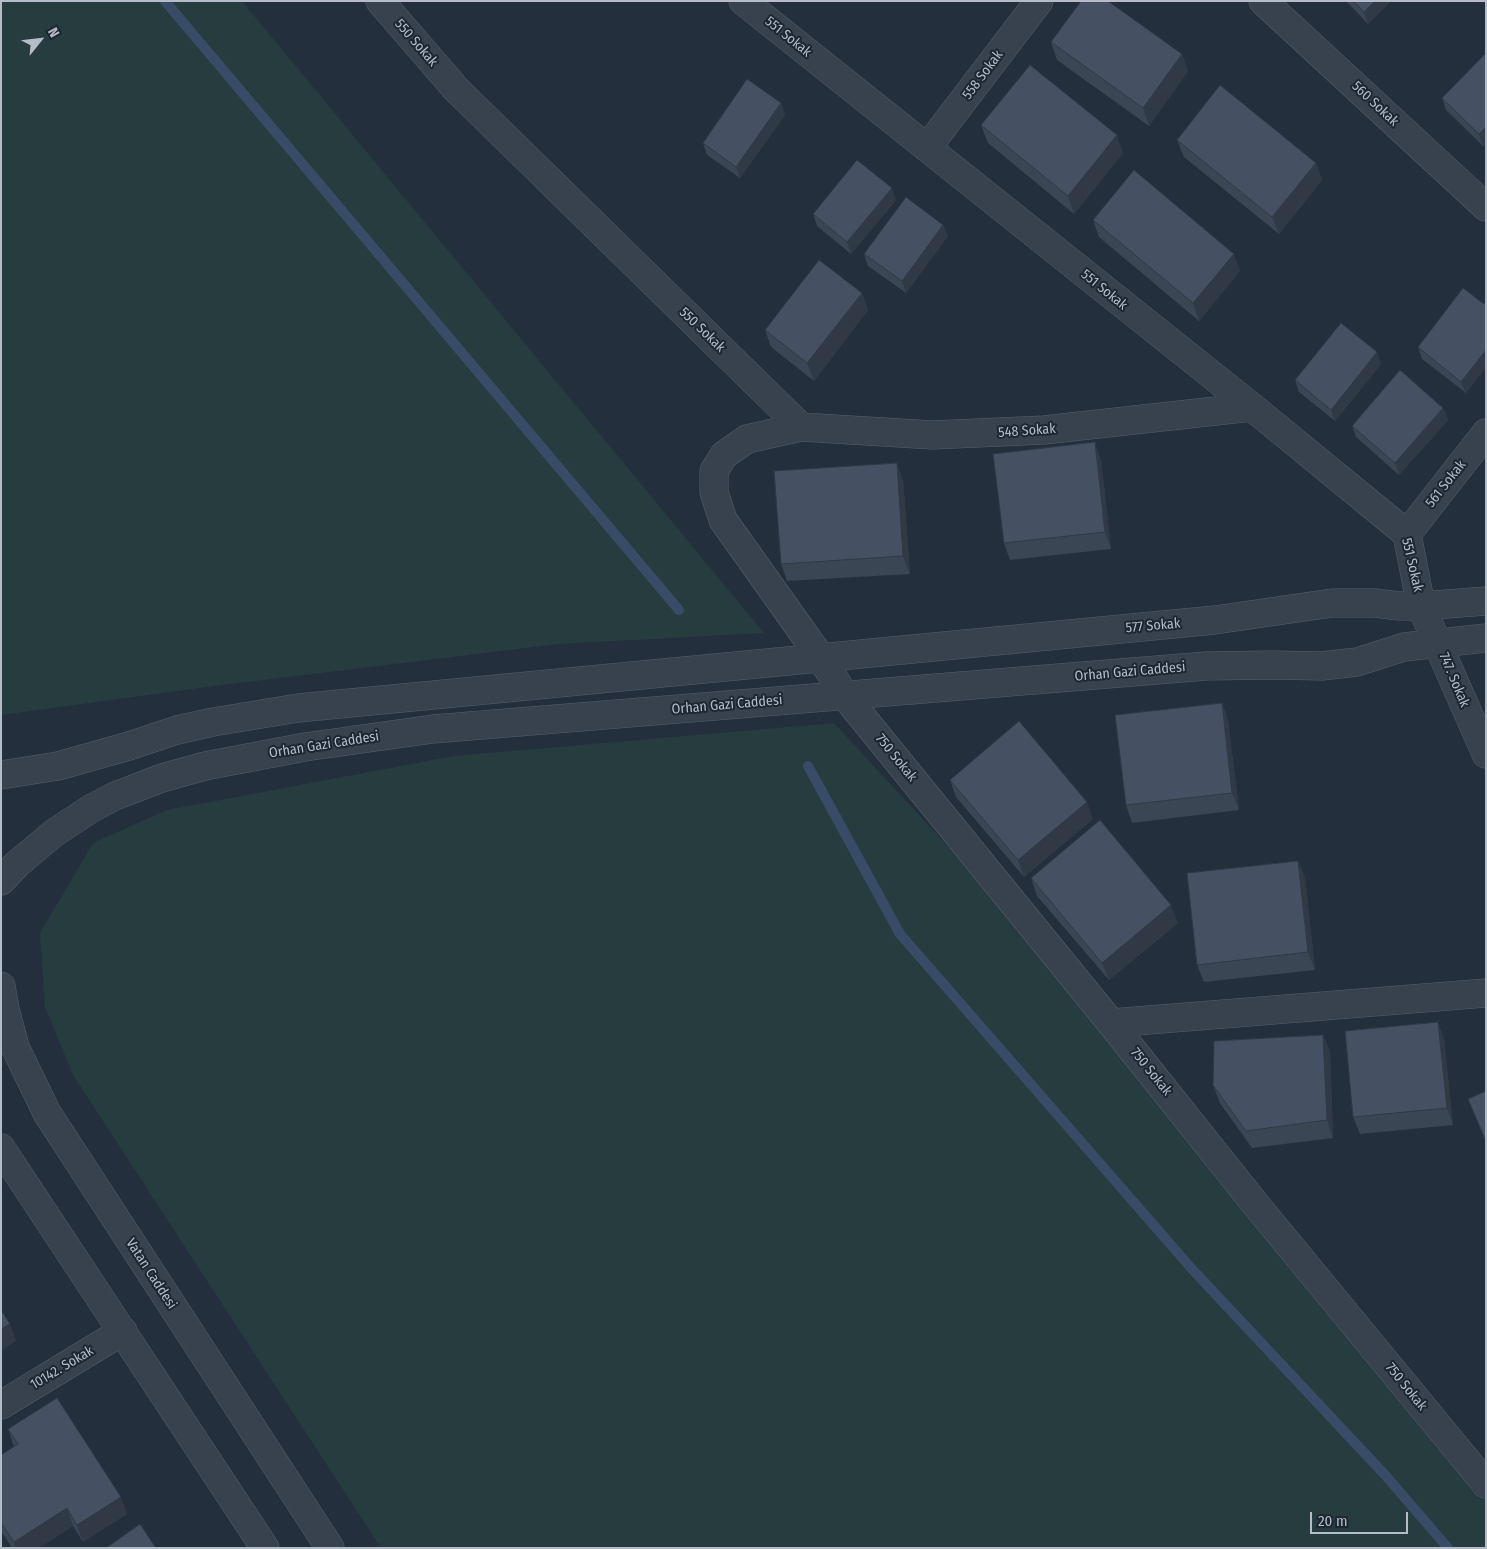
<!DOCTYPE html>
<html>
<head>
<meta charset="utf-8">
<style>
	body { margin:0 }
	#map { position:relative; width:1487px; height:1549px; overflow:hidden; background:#242f3e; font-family:"Fira Sans Condensed",sans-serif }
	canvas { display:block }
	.frame { position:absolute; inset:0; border:2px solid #b4bcc9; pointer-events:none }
	.north { position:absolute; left:15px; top:15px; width:50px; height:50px; -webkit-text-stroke:4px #1d2633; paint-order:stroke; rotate:61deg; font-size:14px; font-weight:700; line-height:20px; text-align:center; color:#b4bcc9 }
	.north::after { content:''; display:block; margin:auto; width:18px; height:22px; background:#b4bcc9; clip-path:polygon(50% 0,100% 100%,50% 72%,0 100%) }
	.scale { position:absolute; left:1310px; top:1512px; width:98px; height:22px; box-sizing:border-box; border:2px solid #b4bcc9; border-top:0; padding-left:6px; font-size:15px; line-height:18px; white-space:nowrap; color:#b4bcc9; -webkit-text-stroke:4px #1d2633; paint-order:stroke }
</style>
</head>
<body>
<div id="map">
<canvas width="1487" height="1549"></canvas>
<div class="frame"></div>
<div class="north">N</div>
<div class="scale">20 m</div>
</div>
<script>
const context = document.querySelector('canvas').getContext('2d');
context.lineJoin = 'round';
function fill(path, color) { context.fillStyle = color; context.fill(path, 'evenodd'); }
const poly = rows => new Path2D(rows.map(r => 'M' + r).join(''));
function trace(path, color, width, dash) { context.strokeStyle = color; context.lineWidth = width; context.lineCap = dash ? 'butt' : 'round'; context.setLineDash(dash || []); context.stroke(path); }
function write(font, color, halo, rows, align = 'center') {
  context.font = font + ' "Fira Sans Condensed",sans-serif'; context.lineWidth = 4; context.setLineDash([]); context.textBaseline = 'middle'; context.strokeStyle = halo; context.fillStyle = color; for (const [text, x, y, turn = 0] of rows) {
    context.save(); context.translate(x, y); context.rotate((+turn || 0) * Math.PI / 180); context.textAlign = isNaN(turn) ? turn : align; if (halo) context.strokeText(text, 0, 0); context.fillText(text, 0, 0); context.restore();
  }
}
fill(poly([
	[1,1,242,1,764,633,559,644,214,686,1,715],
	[834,723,1111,1023,1486,1484,1486,1548,381,1548,73,1075,45,1007,40,933,93,843,167,810,454,756]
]), '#263c3f');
trace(poly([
	[165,1,679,610],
	[808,766,900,934,1192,1269,1386,1476,1448,1548]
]), '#394c67', 10);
const minor = poly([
	[380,1,456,89,801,427],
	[743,1,1252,407,1407,534,1421,606,1486,754],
	[1263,1,1486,207],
	[927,148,1039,1],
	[1252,407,1044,430,933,435,801,427,747,439,724,455,714,471,714,492,723,520,821,658,845,696,1111,1023,1257,1206,1486,1484],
	[1407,534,1486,433],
	[1111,1023,1486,993],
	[1,1405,123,1331]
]);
const tertiary = poly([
	[1,775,58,766,129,746,177,730,213,722,298,708,1215,620,1332,603,1375,603,1399,606,1421,606,1486,601],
	[1,881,17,864,54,833,92,808,115,796,162,778,205,766,305,747,433,729,1206,666,1273,665,1322,666,1357,662,1404,647,1486,638],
	[1,986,5,1009,15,1047,47,1113,330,1548],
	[1,1148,265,1548]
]);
trace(minor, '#565f6c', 29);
trace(tertiary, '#565f6c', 29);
trace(minor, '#38414e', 28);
trace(tertiary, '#38414e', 28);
fill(poly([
	[1346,1,1391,1,1368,24],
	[1051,42,1182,54,1188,71,1149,126,1057,60],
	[1486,53,1486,143,1483,146,1446,110,1442,98],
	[781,103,785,115,740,178,707,155,703,143],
	[981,125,1123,153,1074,214,988,143],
	[1177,140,1316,163,1322,180,1279,234,1184,157],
	[896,200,851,254,817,226,813,214],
	[1093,220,1240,271,1199,321,1099,237],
	[943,225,948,236,906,293,868,266,864,254],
	[862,293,868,310,814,381,771,347,765,330],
	[1486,301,1486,367,1466,393,1422,359,1418,347,1484,304],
	[1377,352,1381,364,1335,421,1299,392,1295,380],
	[1443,408,1448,420,1399,475,1356,437,1352,426],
	[1101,460,1111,549,1010,560,1004,543],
	[903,480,910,574,787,581,781,564],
	[1222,703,1228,720,1239,810,1132,823,1126,805],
	[950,780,1093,819,1024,877,956,797],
	[1298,861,1305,878,1315,970,1204,982,1197,965],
	[1031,878,1178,923,1109,980,1037,896],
	[1323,1035,1330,1052,1333,1138,1252,1148,1220,1103,1213,1085],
	[1444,1039,1453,1125,1360,1134,1353,1117],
	[1486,1091,1486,1143,1468,1099],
	[8,1429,127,1514,83,1542,73,1526,39,1548,12,1548,1,1531,1,1455,14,1447]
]), '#3b4654');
fill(poly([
	[1375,1,1391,1,1368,24,1364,12],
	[1182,54,1188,71,1149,126,1143,108],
	[781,103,785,115,740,178,736,167],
	[1486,127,1486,143,1483,146,1479,134],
	[1117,135,1123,153,1074,214,1068,196],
	[1316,163,1322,180,1279,234,1272,217],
	[892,188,896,200,851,254,847,242],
	[943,225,948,236,906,293,902,281],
	[1234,254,1240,271,1199,321,1193,303],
	[862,293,868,310,814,381,807,363],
	[1486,350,1486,367,1466,393,1461,382],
	[1377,352,1381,364,1335,421,1331,410],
	[1443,408,1448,420,1399,475,1395,463],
	[1095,442,1101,460,1111,549,1105,532],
	[897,463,903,480,910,574,903,556],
	[1222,703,1228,720,1239,810,1232,793],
	[1087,802,1093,819,1024,877,1018,860],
	[1298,861,1305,878,1315,970,1308,952],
	[1171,905,1178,923,1109,980,1102,963],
	[1438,1022,1444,1039,1453,1125,1447,1108],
	[1323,1035,1330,1052,1333,1138,1327,1120],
	[10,1324,16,1341,1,1351,1,1329],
	[121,1497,127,1514,83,1542,77,1525],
	[67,1508,73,1526,39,1548,15,1548,14,1542]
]), '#303945');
const building = poly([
	[1081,1,1108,1,1182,54,1143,108,1051,42,1081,1],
	[1353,1,1375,1,1364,12,1353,1],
	[1486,53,1486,127,1479,134,1442,98,1486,53],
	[1030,65,1117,135,1068,196,981,125,1030,65],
	[747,79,781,103,736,167,703,143,747,79],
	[1220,85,1316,163,1272,217,1177,140,1220,85],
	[857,160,892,188,847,242,813,214,857,160],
	[1134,170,1234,254,1193,303,1093,220,1134,170],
	[906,197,943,225,902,281,864,254,906,197],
	[819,260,862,293,807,363,765,330,819,260],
	[1463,288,1484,304,1486,301,1486,350,1461,382,1418,347,1463,288],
	[1341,323,1377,352,1331,410,1295,380,1341,323],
	[1400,370,1443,408,1395,463,1352,426,1400,370],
	[1095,442,1105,532,1004,543,993,454,1095,442],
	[897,463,903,556,781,564,774,471,897,463],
	[1222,703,1232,793,1126,805,1115,715,1222,703],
	[1019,721,1087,802,1018,860,950,780,1019,721],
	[1100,820,1171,905,1102,963,1031,878,1100,820],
	[1298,861,1308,952,1197,965,1187,873,1298,861],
	[1438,1022,1447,1108,1353,1117,1345,1031,1438,1022],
	[1323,1035,1327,1120,1246,1131,1213,1085,1214,1041,1323,1035],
	[1486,1091,1486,1141,1468,1099,1486,1091],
	[1,1310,10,1324,1,1329,1,1310],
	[57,1398,121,1497,77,1525,67,1508,14,1542,1,1523,1,1455,18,1444,8,1429,57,1398],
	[140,1524,156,1548,106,1548,140,1524]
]);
fill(building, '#455162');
trace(building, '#303945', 1);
write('14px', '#b4bcc9', '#1d2633', [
	["551 Sokak",788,37,39],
	["550 Sokak",416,43,49],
	["558 Sokak",983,75,-53],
	["560 Sokak",1375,104,43],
	["551 Sokak",1104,290,39],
	["550 Sokak",702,330,44],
	["548 Sokak",1027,431,-4],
	["561 Sokak",1446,484,-52],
	["551 Sokak",1412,565,77],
	["577 Sokak",1153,626,-5],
	["Orhan Gazi Caddesi",1130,672,-5],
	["747. Sokak",1454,680,67],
	["Orhan Gazi Caddesi",727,705,-5],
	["Orhan Gazi Caddesi",324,745,-9],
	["750 Sokak",896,758,51],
	["750 Sokak",1151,1072,51],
	["Vatan Caddesi",151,1274,57],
	["10142. Sokak",62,1368,-31],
	["750 Sokak",1406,1387,51]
]);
</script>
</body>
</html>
